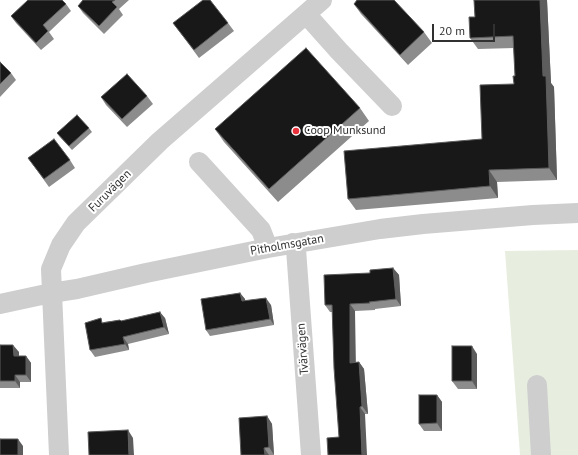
<!DOCTYPE html>
<html>
<head>
<meta charset="utf-8">
<style>
	body { margin:0 }
	#map { position:relative; width:578px; height:455px; overflow:hidden; background:#fff; font-family:"PT Sans",sans-serif }
	canvas { display:block }
	.scale { position:absolute; left:432px; top:24px; width:63px; height:18px; box-sizing:border-box; border:2px solid #313131; border-top:0; padding-left:5px; font-size:12px; line-height:14px; white-space:nowrap; color:#313131; -webkit-text-stroke:3px #fff; paint-order:stroke }
</style>
</head>
<body>
<div id="map">
<canvas width="578" height="455"></canvas>
<div class="scale">20 m</div>
</div>
<script>
const context = document.querySelector('canvas').getContext('2d');
context.lineJoin = 'round';
function fill(path, color) { context.fillStyle = color; context.fill(path, 'evenodd'); }
const poly = rows => new Path2D(rows.map(r => 'M' + r).join(''));
function trace(path, color, width, dash) { context.strokeStyle = color; context.lineWidth = width; context.lineCap = dash ? 'butt' : 'round'; context.setLineDash(dash || []); context.stroke(path); }
function write(font, color, halo, rows, align = 'center') {
  context.font = font + ' "PT Sans",sans-serif'; context.lineWidth = 4; context.setLineDash([]); context.textBaseline = 'middle'; context.strokeStyle = halo; context.fillStyle = color; for (const [text, x, y, turn = 0] of rows) {
    context.save(); context.translate(x, y); context.rotate((+turn || 0) * Math.PI / 180); context.textAlign = isNaN(turn) ? turn : align; if (halo) context.strokeText(text, 0, 0); context.fillText(text, 0, 0); context.restore();
  }
}
fill(poly([
	[578,250,578,455,520,455,505,251]
]), '#e7eedf');
trace(poly([
	[306,14,339,51,392,106],
	[199,162,261,230,268,248],
	[293,243,296,249,311,455],
	[0,304,51,293,77,289,146,273,268,248,380,229,423,224,533,215,578,213],
	[537,385,541,455],
	[59,455,51,269,61,245,76,223,160,141,322,0]
]), '#cecece', 20);
fill(poly([
	[83,0,129,0,119,9,123,15,104,34,83,13,78,6],
	[474,0,547,0,551,83,554,87,557,180,497,182,498,198,356,210,348,199,482,139,514,84,515,76,514,48,478,49,470,38,475,17],
	[66,4,71,11,49,32,54,39,41,50,16,23,11,16],
	[354,4,424,32,432,43,408,65,361,14],
	[173,23,228,23,234,31,199,58],
	[0,62,11,73,16,80,0,97],
	[147,96,153,104,127,127,106,105,101,97],
	[360,108,369,121,278,202,224,142,215,129],
	[89,128,92,132,72,150,60,137,57,133],
	[28,158,70,160,75,168,49,187],
	[393,268,399,275,401,306,375,309,375,310,355,311,355,362,359,362,364,369,368,414,365,414,339,437,332,312,330,312,325,305,370,273],
	[240,293,245,299,245,301,271,305,274,325,210,336,206,330],
	[165,318,169,334,128,344,129,350,95,357,90,350,104,322,120,320,121,321],
	[0,345,19,352,19,356,26,356,31,363,31,382,20,382,20,388,0,388],
	[477,354,477,389,458,389,452,381],
	[437,395,442,402,442,431,424,431,419,424],
	[267,416,272,424,274,455,241,455]
]), '#8c8c8c');
fill(poly([
	[540,0,547,0,551,83,554,87,557,180,549,168,543,76],
	[489,170,497,182,498,198,490,186],
	[393,268,399,275,401,306,396,299],
	[240,293,245,299,246,308,242,301],
	[266,298,271,305,274,325,270,319],
	[350,304,355,311,356,370,350,363],
	[160,312,165,318,169,334,164,327],
	[123,337,128,344,129,350,125,344],
	[13,345,19,352,19,364,14,356],
	[472,346,477,354,477,389,472,381],
	[26,356,31,363,31,382,26,375],
	[359,362,364,369,368,414,362,406],
	[15,375,20,382,20,388,15,381],
	[437,395,442,402,442,431,437,423],
	[360,407,365,414,367,455,362,455],
	[267,416,272,424,274,455,269,447],
	[128,430,133,438,134,455,129,455],
	[18,439,23,446,23,455,18,455],
	[264,448,269,455,265,455]
]), '#5d5d5d');
const building = poly([
	[28,0,62,0,66,4,43,25,48,31,36,43,11,16,28,0],
	[83,0,115,0,112,2,117,7,99,26,78,6,83,0],
	[203,0,210,0,228,23,194,50,173,23,203,0],
	[357,0,394,0,424,32,400,55,354,4,357,0],
	[474,0,540,0,543,76,546,76,549,168,489,170,490,186,348,199,344,151,482,139,480,85,514,84,513,76,515,76,513,36,470,38,469,17,475,17,474,0],
	[306,48,360,108,269,189,215,129,306,48],
	[0,62,11,73,0,84,0,62],
	[127,74,147,96,122,119,101,97,127,74],
	[77,115,89,128,69,146,57,133,77,115],
	[54,139,70,160,44,179,28,158,54,139],
	[393,268,396,299,369,302,370,303,350,304,350,363,359,362,362,406,360,407,362,455,328,455,327,438,339,437,334,368,332,305,325,305,324,275,370,273,370,270,393,268],
	[240,293,242,301,266,298,270,319,206,330,201,299,240,293],
	[160,312,164,327,123,337,125,344,90,350,85,323,101,318,102,323,120,320,121,321,160,312],
	[0,345,13,345,14,356,26,356,26,375,15,375,15,381,0,381,0,345],
	[452,346,472,346,472,381,452,381,452,346],
	[419,395,437,395,437,423,419,424,419,395],
	[267,416,269,447,264,448,265,455,241,455,239,418,267,416],
	[128,430,129,455,89,455,88,432,128,430],
	[0,439,18,439,18,455,0,455,0,439]
]);
fill(building, '#181818');
trace(building, '#5d5d5d', 1);
for (const [x, y, r, color] of [
	[296,131,4,"#e9323c"]
]) { const dot = new Path2D(); dot.arc(x, y, r, 0, 2 * Math.PI); context.fillStyle = color; context.fill(dot); trace(dot, '#fff', 1.5); }
write('12px', '#313131', '#fff', [
	["Coop Munksund",304,131]
], 'left');
write('12px', '#313131', '#fff', [
	["Furuvägen",110,191,-45],
	["Pitholmsgatan",287,245,-10],
	["Tvärvägen",303,349,-94]
]);
</script>
</body>
</html>
